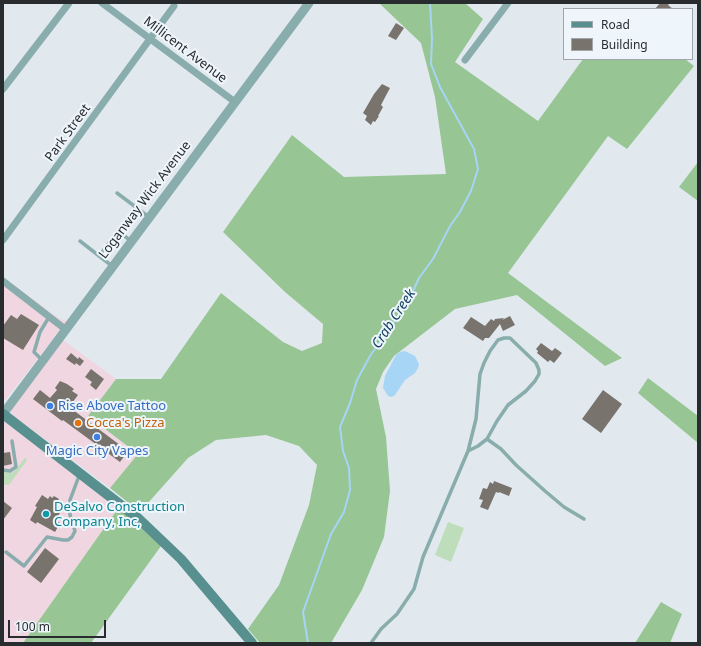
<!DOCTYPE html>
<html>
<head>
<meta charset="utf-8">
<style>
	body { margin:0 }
	#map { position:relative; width:701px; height:646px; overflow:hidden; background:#e1e9ef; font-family:"Noto Sans",sans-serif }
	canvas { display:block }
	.frame { position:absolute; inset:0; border:4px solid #292c2f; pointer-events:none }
	.legend { position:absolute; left:563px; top:8px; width:130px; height:52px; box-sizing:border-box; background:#eef6fc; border:1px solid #9fa5aa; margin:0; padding:5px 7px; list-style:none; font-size:12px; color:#292c2f }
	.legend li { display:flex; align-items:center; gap:8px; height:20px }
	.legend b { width:20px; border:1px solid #9fa5aa }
	.scale { position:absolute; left:8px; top:620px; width:98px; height:18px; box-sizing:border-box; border:2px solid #292c2f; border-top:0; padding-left:5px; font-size:12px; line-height:14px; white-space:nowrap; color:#292c2f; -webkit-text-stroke:3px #eef6fc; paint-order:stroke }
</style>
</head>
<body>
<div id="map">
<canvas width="701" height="646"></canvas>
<div class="frame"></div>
<ul class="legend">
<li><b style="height:5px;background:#588f8f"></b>Road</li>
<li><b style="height:11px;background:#78736c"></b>Building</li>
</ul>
<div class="scale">100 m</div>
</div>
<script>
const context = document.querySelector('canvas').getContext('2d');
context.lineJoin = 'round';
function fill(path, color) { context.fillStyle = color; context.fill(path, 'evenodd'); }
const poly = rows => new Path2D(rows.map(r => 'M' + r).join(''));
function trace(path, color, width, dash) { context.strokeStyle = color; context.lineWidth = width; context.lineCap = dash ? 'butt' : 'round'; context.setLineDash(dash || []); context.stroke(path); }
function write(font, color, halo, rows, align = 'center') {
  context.font = font + ' "Noto Sans",sans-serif'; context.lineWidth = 4; context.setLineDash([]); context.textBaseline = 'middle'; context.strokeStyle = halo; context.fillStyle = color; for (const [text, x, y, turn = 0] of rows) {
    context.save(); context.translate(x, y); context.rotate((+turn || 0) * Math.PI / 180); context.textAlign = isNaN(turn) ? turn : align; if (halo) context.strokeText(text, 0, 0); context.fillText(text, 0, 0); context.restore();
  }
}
fill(poly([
	[3,277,60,319,67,321,7,398,3,401],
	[63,340,116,379,88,416,138,454,110,488,14,416,11,411,12,407],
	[4,419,119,507,23,643,3,643,3,421]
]), '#efd6e0');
fill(poly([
	[25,458,27,460,9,485,6,485,3,483,3,472,11,473,15,471],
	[448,522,464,528,451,562,435,555]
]), '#bedebb');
fill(poly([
	[379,3,465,3,483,19,455,62,538,121,583,59,685,59,694,66,627,149,608,136,508,273,622,358,605,366,517,295,455,309,394,356,383,372,376,389,386,437,390,491,384,537,362,590,331,643,260,643,248,629,279,585,309,505,317,465,299,446,266,435,216,440,188,458,140,512,110,488,138,454,88,416,116,379,161,379,221,293,283,342,302,351,322,343,323,324,285,292,223,232,292,135,344,177,446,174,435,97,421,43],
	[698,162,698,201,679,187],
	[648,378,698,416,698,443,638,393],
	[119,507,161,546,91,643,23,643],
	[661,602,682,614,670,643,635,643]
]), '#97c594');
fill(poly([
	[405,351,415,356,419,364,418,368,415,373,405,380,395,395,392,397,388,396,383,388,385,376,396,355,400,352]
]), '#a6d5f6');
trace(poly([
	[308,643,303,612,331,534,344,512,350,490,349,468,343,451,340,427,350,403,357,380,370,356,407,304,419,278,433,259,450,226,460,212,471,191,478,169,474,149,440,87,431,64,432,39,430,3]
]), '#a6d5f6', 2);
fill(poly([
	[660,3,670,3,668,5,673,9,655,9],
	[396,23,404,28,396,40,388,36],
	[382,84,390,88,381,105,383,107,378,116,379,116,375,122,373,121,371,125,365,120,367,116,363,113,374,94],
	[21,314,39,325,23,350,3,338,3,326,11,315,17,319],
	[510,316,515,325,503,331,500,324,489,338,485,338,483,341,463,328,471,317,485,326,491,319,494,321,495,319,504,318,502,320],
	[541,343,552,351,555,348,562,353,554,363,550,360,548,362,537,353,538,351,536,349],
	[71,353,78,359,79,357,84,361,80,366,76,363,75,365,66,359],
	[91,369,104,379,96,390,90,385,92,382,85,377],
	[60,381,67,384,74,389,72,391,78,395,69,407,128,451,120,462,63,420,62,421,33,399,40,390,50,398,57,390,55,388],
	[603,390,622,404,601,433,582,419],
	[10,452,12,464,3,466,3,453],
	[494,481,512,488,509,496,499,492,499,493,496,492,488,510,480,507,483,500,479,499,483,488,487,489,490,482,493,484],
	[42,495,48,499,50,496,52,498,54,496,59,499,55,505,57,506,55,510,60,513,55,520,60,523,55,532,37,522,36,524,30,520,37,507,35,506],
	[3,501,12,508,3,520],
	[45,548,59,559,41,583,27,572]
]), '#78736c');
trace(poly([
	[117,193,149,217],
	[118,231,131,241],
	[80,241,112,266],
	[99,256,136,207],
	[42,360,34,352,40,332,49,317],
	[487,439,501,449,516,465,545,491,564,507,584,519],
	[3,470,10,471,16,467,12,441],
	[6,552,24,566,47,537,63,540,68,540,72,537,75,531,70,515,70,500,79,476],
	[371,643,381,629,397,614,414,589,423,557,468,451,476,419,480,374,484,363,490,351,498,340,504,338,510,338,536,363,539,370,539,374,535,381,526,391,508,405,497,421,487,439,478,446,468,451]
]), '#89acac', 3.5);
trace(poly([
	[102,3,235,102],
	[465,60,508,3],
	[3,89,69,3],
	[3,240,174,6],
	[3,281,65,329]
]), '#89acac', 7);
trace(poly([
	[3,414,309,3]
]), '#89acac', 9);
trace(poly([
	[3,414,139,519,181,559,252,643]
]), '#588f8f', 10);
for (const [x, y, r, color] of [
	[50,406,4,"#3f7fe0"],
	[78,423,4,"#e8710a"],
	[97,437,4,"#3f7fe0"],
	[46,514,4,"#0f9aa8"]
]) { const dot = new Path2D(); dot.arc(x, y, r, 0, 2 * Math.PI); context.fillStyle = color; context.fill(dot); trace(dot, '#eef6fc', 1.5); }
write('13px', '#292c2f', '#eef6fc', [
	["Millicent Avenue",185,50,37],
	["Park Street",68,133,-54],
	["Loganway Wick Avenue",145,200,-53]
]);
write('13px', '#366cbe', '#eef6fc', [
	["Rise Above Tattoo",58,406],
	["Magic City Vapes",97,451,"center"]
], 'left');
write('13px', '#c56008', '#eef6fc', [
	["Cocca's Pizza",86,423]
], 'left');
write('13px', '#0d838f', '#eef6fc', [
	["DeSalvo Construction",54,507],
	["Company, Inc,",54,522]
], 'left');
write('italic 14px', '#15435f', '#eef6fc', [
	["Crab Creek",394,319,-57]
]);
</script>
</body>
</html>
